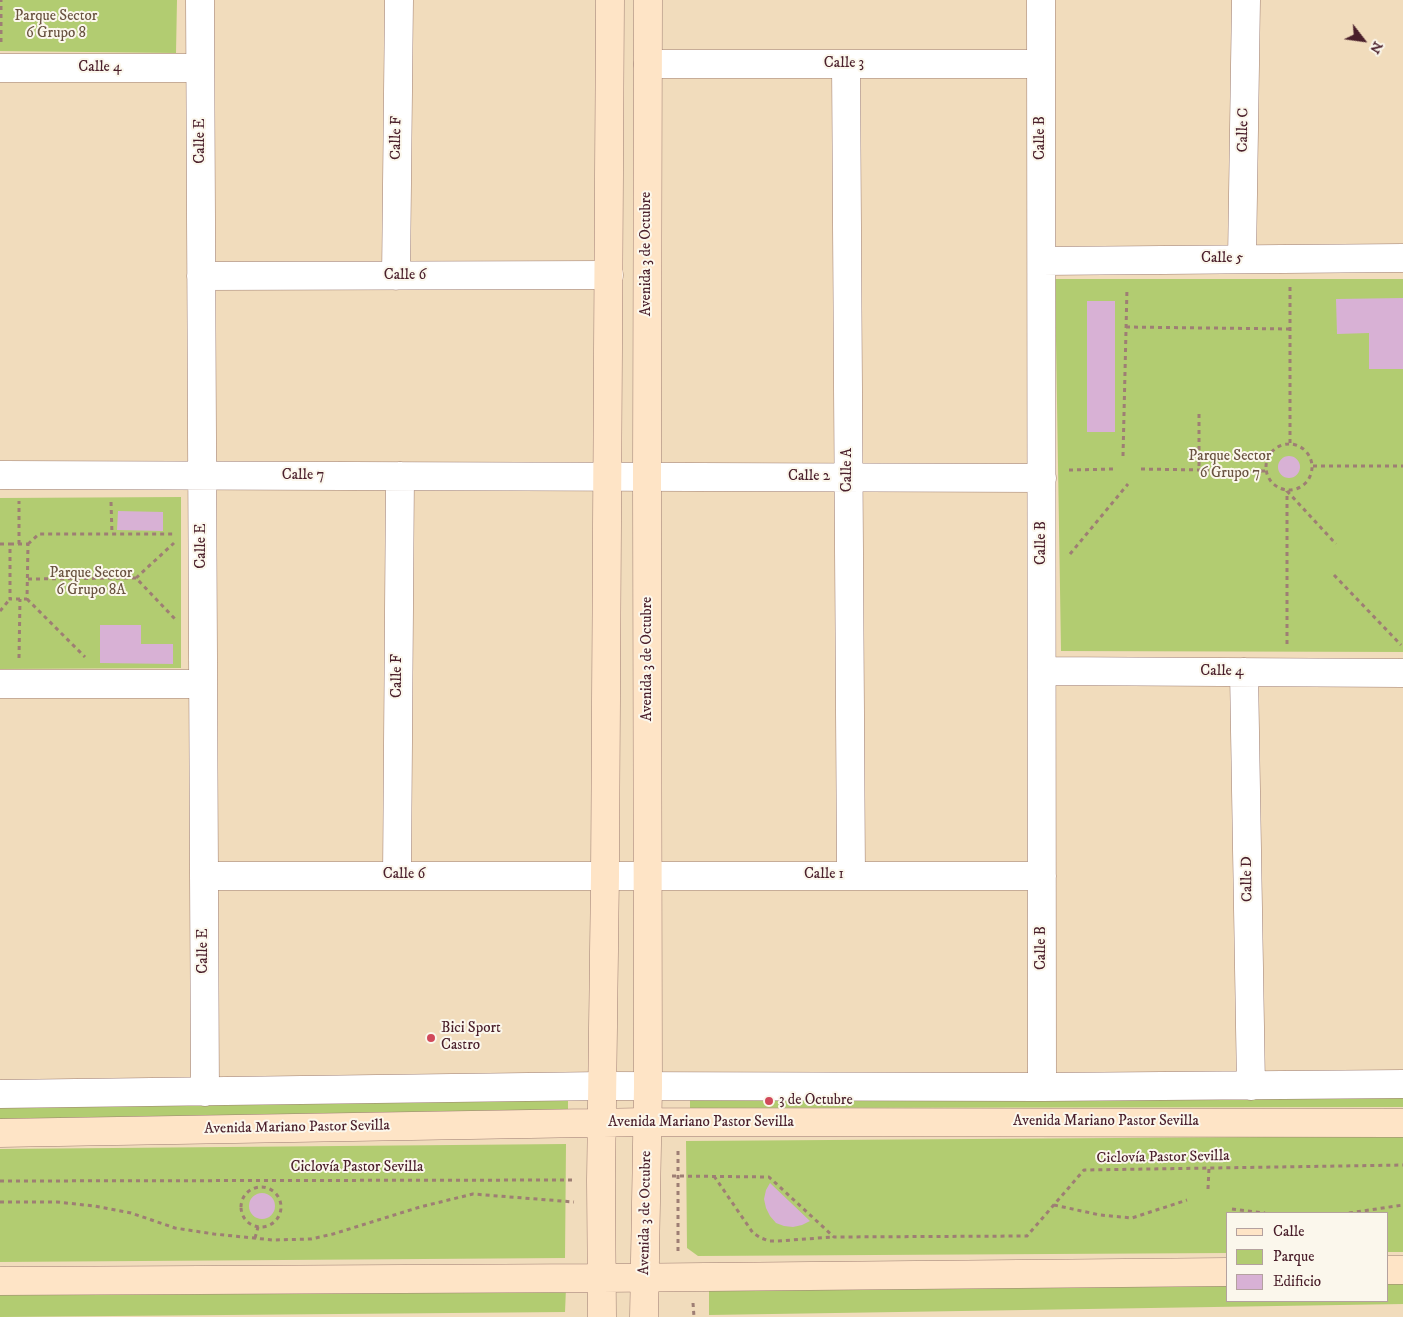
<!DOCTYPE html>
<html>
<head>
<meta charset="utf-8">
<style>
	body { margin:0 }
	#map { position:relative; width:1403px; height:1317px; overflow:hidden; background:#f1dcbc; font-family:"IM FELL DW Pica",serif }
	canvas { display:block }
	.legend { position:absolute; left:1226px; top:1212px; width:162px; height:90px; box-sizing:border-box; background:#fbf7ec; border:1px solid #b4a19f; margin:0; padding:6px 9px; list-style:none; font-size:15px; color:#4a1f2b }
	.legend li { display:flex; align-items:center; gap:10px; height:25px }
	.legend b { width:25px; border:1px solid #b4a19f }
	.north { position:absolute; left:1338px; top:15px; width:50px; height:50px; -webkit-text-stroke:4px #fbf7ec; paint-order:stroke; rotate:120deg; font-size:14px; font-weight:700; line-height:20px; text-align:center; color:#4a1f2b }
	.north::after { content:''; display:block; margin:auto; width:18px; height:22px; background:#4a1f2b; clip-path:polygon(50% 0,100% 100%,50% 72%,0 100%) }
</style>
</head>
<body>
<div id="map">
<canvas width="1403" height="1317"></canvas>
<ul class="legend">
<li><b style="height:6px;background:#fee4c6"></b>Calle</li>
<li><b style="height:14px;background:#b2cc71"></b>Parque</li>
<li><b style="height:14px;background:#d8b1d5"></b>Edificio</li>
</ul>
<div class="north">N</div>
</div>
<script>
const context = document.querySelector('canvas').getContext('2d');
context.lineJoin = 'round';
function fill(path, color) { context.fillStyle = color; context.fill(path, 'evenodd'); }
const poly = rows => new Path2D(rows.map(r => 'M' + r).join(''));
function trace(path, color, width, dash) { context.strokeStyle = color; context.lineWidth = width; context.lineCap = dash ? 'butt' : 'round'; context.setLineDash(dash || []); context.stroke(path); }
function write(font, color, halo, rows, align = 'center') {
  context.font = font + ' "IM FELL DW Pica",serif'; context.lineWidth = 4; context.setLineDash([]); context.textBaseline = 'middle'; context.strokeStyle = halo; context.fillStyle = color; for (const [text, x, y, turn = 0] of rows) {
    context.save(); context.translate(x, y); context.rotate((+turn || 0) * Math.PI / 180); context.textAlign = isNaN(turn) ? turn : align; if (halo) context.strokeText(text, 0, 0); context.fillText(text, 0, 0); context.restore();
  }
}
fill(poly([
	[0,0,177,0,176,53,0,51],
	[1055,279,1403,279,1403,652,1061,651],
	[181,497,181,668,0,669,0,498],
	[1403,1088,1403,1107,690,1108,690,1092],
	[568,1095,568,1112,349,1117,0,1119,0,1100],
	[1403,1136,1403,1252,1387,1252,1387,1213,1227,1213,1227,1253,698,1256,687,1248,686,1141],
	[566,1144,565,1258,0,1262,0,1149],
	[1387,1283,1403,1283,1403,1304,709,1315,709,1286,1227,1284,1227,1301,1387,1301],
	[566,1288,565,1312,0,1317,0,1295,216,1294,309,1290]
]), '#b2cc71');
fill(poly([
	[1403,298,1403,369,1369,369,1369,333,1337,334,1336,299],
	[1087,301,1115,301,1115,432,1087,432],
	'1278 467a11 11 0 1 1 22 0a11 11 0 1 1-22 0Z',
	[118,511,163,512,163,531,117,530],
	[100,625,141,625,141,644,173,644,173,664,100,663],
	[770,1183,810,1221,802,1225,793,1227,784,1226,776,1223,770,1216,766,1208,764,1199,766,1190],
	'249 1206a13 13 0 1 1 26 0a13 13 0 1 1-26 0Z'
]), '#d8b1d5');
const street = poly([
	[200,0,205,1092],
	[1041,0,1042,1087],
	[648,64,1041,64],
	[846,64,851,875],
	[0,68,200,68],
	[1242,259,1246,0],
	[1042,261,1403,258],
	[201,276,609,275],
	[396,276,399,0],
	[0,475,1042,478],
	[1042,671,1403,673],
	[1244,672,1251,1086],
	[0,684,203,684],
	[397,875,400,476],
	[204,876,1042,876],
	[0,1094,602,1086,1042,1087,1403,1084]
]);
const secondary = poly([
	[0,1133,647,1122,1403,1123],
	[1387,1270,1403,1270],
	[0,1281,602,1278,1227,1272],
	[602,1317,601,1180,605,875,610,0],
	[644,1317,648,1087,647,477,648,0]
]);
trace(street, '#9e7e74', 29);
trace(secondary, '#9e7e74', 29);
trace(poly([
	[1,42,1,0],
	[1290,287,1290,444],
	[1126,327,1290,329],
	[1199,414,1199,470],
	'1266 467a23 23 0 1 1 46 0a23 23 0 1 1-46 0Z',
	[1123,456,1127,288],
	[1313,466,1403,466],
	[1141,469,1266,471],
	[1069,470,1114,469],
	[1287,491,1336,544],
	[111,502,112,534],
	[0,544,10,544],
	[10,544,28,544,27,599,10,599,10,544],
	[19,544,19,501],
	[28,544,39,534,175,534],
	[1070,554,1128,484],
	[1334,575,1401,645],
	[136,578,174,543],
	[28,579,136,578,175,619],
	[27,599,85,657],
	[0,611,10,599],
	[1287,644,1287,491],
	[19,658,20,599],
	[672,1176,769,1177,834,1237,1027,1236,1084,1170,1403,1165],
	[714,1176,753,1233,761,1238,769,1241,778,1241,833,1237],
	[0,1181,573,1180],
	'241 1207a20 20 0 1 1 40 0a20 20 0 1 1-40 0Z',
	[1208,1189,1209,1168],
	[0,1202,57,1202,94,1206,131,1213,175,1228,214,1234,273,1240,311,1239,333,1234,420,1207,473,1194,574,1202],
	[1054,1205,1100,1215,1132,1218,1187,1200],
	[1232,1209,1265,1213],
	[1349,1213,1403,1205],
	[255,1238,258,1227],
	[678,1251,678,1150],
	[693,1303,694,1317]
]), '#9e7e74', 3, [4, 4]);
trace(street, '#fff', 28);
trace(secondary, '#fee4c6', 28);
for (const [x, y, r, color] of [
	[431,1038,5,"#d1495b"],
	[769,1101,5,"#d1495b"]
]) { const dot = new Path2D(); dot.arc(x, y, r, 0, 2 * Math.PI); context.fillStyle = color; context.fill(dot); trace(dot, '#fbf7ec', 2); }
write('15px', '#695340', '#fbf7ec', [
	["Parque Sector",56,17],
	["6 Grupo 8",56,34],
	["Parque Sector",1230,457],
	["6 Grupo 7",1230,474],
	["Parque Sector",91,574],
	["6 Grupo 8A",91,591]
]);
write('15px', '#4a1f2b', '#fbf7ec', [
	["Calle 3",844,64],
	["Calle 4",100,68],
	["Calle C",1244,130,-89],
	["Calle F",397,138,-89],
	["Calle B",1041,138,-90],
	["Calle E",201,141,-90],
	["Avenida 3 de Octubre",647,254,-90],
	["Calle 5",1222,259],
	["Calle 6",405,276],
	["Calle A",848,470,-90],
	["Calle 7",303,476],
	["Calle 2",809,477],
	["Calle B",1042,543,-90],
	["Calle E",202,546,-90],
	["Avenida 3 de Octubre",648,659,-90],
	["Calle 4",1222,672],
	["Calle F",398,676,-90],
	["Calle 6",404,875],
	["Calle 1",824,875],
	["Calle D",1248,879,-91],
	["Calle B",1042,948,-90],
	["Calle E",204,951,-90],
	["Avenida Mariano Pastor Sevilla",1106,1122],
	["Avenida Mariano Pastor Sevilla",701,1123],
	["Avenida Mariano Pastor Sevilla",297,1128,-1],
	["Ciclovía Pastor Sevilla",1163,1158,-1],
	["Ciclovía Pastor Sevilla",357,1168],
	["Avenida 3 de Octubre",646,1213,-89]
]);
write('15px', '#4a1f2b', '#fbf7ec', [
	["Bici Sport",441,1029],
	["Castro",441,1046],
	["3 de Octubre",779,1101]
], 'left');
</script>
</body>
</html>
